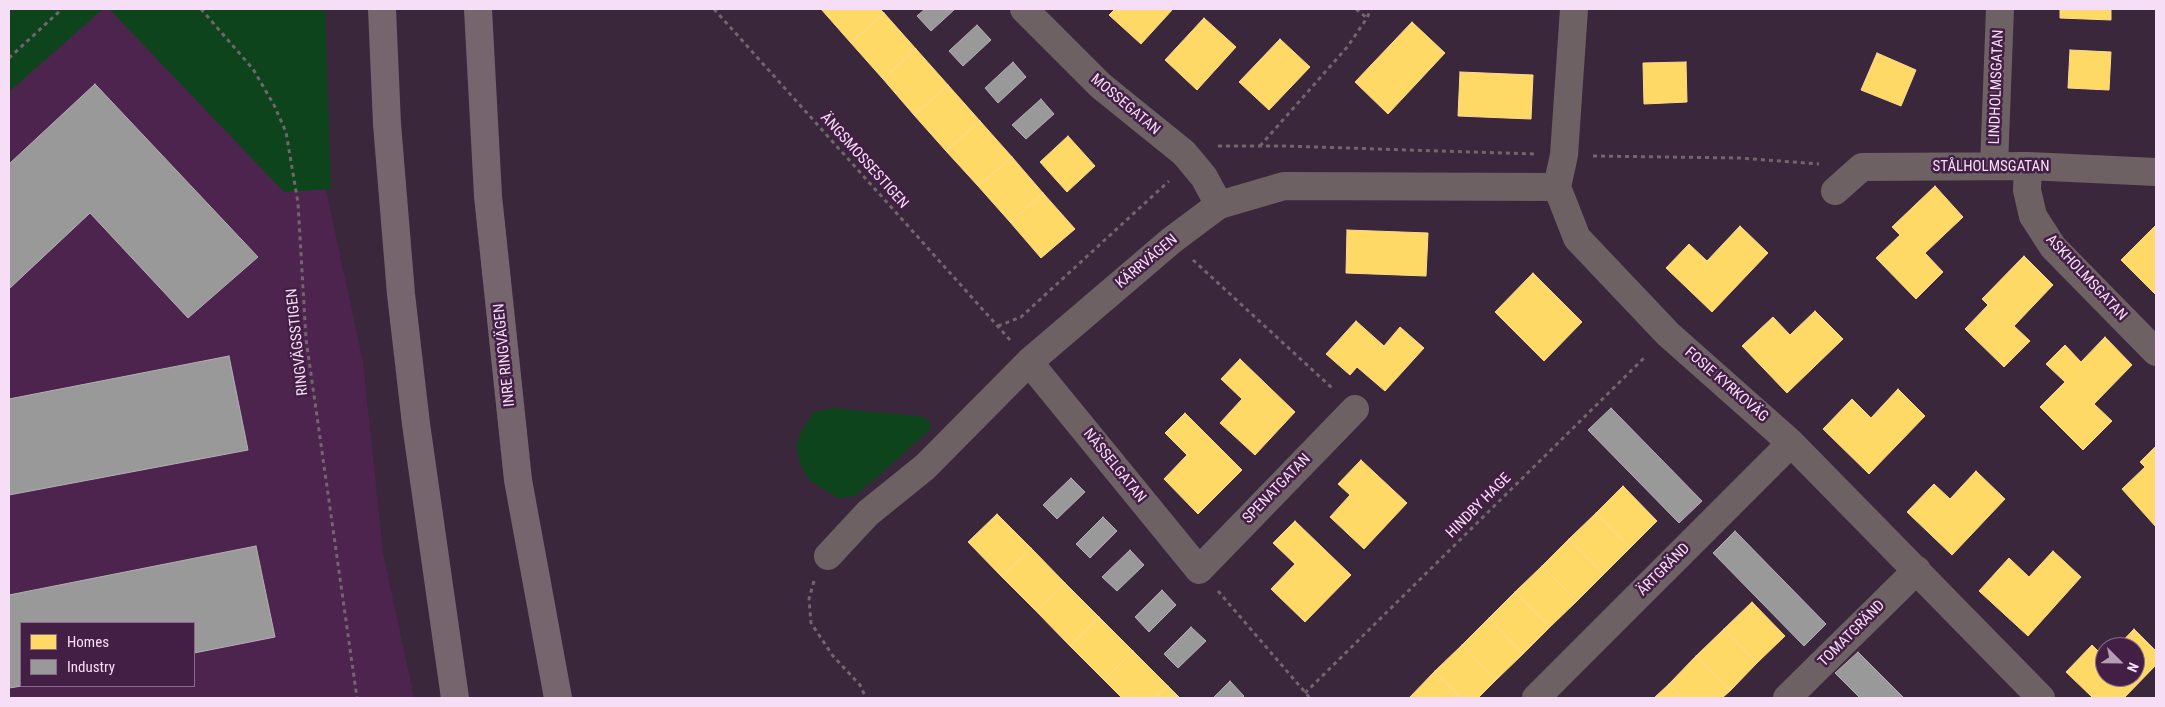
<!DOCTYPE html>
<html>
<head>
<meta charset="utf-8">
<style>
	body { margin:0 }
	#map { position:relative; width:2165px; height:707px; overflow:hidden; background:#3b273c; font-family:"Roboto Condensed",sans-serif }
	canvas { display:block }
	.frame { position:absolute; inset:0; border:10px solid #f6def6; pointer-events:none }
	.legend { position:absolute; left:20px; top:622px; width:175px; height:65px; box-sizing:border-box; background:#431e45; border:1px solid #8b6b8c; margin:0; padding:6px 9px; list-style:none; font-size:15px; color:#f6def6 }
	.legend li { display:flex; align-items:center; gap:10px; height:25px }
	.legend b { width:25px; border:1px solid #8b6b8c }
	.north { position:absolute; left:2095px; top:637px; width:50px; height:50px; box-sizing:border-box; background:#431e45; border:1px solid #8b6b8c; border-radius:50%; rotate:113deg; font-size:14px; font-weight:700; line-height:20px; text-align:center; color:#f6def6 }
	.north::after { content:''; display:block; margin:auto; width:18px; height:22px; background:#b59eb5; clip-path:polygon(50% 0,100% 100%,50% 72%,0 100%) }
</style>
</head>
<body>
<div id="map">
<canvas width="2165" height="707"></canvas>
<div class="frame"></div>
<ul class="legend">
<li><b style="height:14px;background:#ffd966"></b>Homes</li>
<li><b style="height:14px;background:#999"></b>Industry</li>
</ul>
<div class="north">N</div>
</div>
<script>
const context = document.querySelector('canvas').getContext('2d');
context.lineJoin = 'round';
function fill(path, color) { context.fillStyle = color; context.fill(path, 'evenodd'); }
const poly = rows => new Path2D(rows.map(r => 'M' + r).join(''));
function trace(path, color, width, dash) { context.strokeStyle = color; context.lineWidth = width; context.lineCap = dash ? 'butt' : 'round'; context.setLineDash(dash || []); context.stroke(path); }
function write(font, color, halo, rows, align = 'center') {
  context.font = font + ' "Roboto Condensed",sans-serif'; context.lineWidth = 5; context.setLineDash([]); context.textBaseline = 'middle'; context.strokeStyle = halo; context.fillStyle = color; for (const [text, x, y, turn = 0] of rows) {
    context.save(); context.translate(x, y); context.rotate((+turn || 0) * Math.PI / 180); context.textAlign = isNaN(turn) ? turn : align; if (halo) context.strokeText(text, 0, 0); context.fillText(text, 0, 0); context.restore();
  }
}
fill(poly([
	[9,9,315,9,323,176,363,362,383,553,414,698,9,698],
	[21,623,194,623,194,686,21,686]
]), '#4d244e');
fill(poly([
	[9,9,103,9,9,92],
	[109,9,325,9,331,189,284,192],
	[833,408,920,416,929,420,931,429,855,496,838,498,808,479,800,463,796,445,803,428,814,412]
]), '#0e441b');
const homes = poly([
	[821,9,880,9,884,13,851,43,821,9],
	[1115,9,1173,9,1141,44,1109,15,1115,9],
	[2060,9,2111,9,2111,20,2060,18,2060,9],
	[884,13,916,49,883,79,851,43,884,13],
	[1204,18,1236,47,1197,90,1165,60,1204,18],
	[1412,22,1445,53,1388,114,1355,82,1412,22],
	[1280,39,1310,67,1269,110,1239,82,1280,39],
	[916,49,948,85,914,115,883,79,916,49],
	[2070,50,2111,52,2109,90,2068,88,2070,50],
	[1877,53,1916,70,1901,106,1861,90,1877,53],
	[1686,62,1687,102,1644,104,1643,63,1686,62],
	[1460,72,1533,75,1531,119,1458,116,1460,72],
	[948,85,980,121,946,151,914,115,948,85],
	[980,121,1012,157,978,186,946,151,980,121],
	[1068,136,1095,166,1067,192,1040,162,1068,136],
	[1012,157,1043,193,1010,222,978,186,1012,157],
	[1935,186,1963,217,1925,253,1943,272,1916,299,1876,258,1900,235,1892,227,1935,186],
	[1043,193,1075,229,1041,258,1010,222,1043,193],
	[2156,225,2156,292,2155,294,2121,260,2156,225],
	[1740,226,1768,253,1712,312,1666,268,1689,244,1707,261,1740,226],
	[1347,230,1428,233,1426,276,1346,273,1347,230],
	[2024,256,2053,285,2014,326,2030,341,2004,367,1965,329,1988,305,1982,299,2024,256],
	[1533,273,1582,322,1544,361,1495,312,1533,273],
	[1815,311,1843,339,1787,393,1742,346,1773,317,1790,335,1815,311],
	[1356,321,1384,346,1400,327,1424,348,1385,391,1357,367,1350,375,1326,354,1356,321],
	[2105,337,2132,365,2094,404,2112,421,2083,450,2040,407,2065,382,2046,364,2065,345,2081,362,2105,337],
	[1240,359,1295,412,1255,455,1220,423,1242,399,1221,379,1240,359],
	[1898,389,1925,416,1869,474,1823,429,1852,399,1871,418,1898,389],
	[1185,413,1242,470,1198,514,1164,479,1187,455,1165,433,1185,413],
	[2156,446,2156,527,2122,489,2145,467,2140,462,2156,446],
	[1361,460,1407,503,1364,549,1330,517,1350,495,1338,484,1361,460],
	[1976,471,2005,499,1952,555,1907,512,1934,484,1950,499,1976,471],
	[1623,486,1657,521,1630,548,1596,513,1623,486],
	[1596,513,1630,548,1604,574,1569,539,1596,513],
	[997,514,1031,548,1002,577,968,542,997,514],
	[1295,521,1351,575,1305,622,1271,589,1295,564,1273,543,1295,521],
	[1569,539,1604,574,1577,601,1542,566,1569,539],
	[1031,548,1065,583,1036,611,1002,577,1031,548],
	[2053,551,2081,577,2028,636,1979,591,2009,558,2029,577,2053,551],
	[1542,566,1577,601,1550,627,1515,592,1542,566],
	[1065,583,1099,617,1070,646,1036,611,1065,583],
	[1515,592,1550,627,1523,654,1489,618,1515,592],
	[1752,602,1785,636,1757,663,1724,629,1752,602],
	[1099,617,1133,651,1104,680,1070,646,1099,617],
	[1489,618,1523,654,1496,680,1462,645,1489,618],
	[1724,629,1757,663,1730,691,1696,656,1724,629],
	[2134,629,2156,651,2156,665,2124,698,2093,698,2066,672,2092,645,2105,658,2105,677,2135,677,2135,647,2117,647,2134,629],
	[1462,645,1496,680,1478,698,1461,698,1435,671,1462,645],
	[1133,651,1168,686,1155,698,1122,698,1104,680,1133,651],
	[1696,656,1730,691,1722,698,1683,698,1669,684,1696,656],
	[1435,671,1461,698,1409,698,1435,671],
	[1669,684,1683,698,1654,698,1669,684],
	[1168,686,1180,698,1155,698,1168,686]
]);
fill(homes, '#ffd966');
trace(homes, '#fcda91', 1);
const industry = poly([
	[925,9,955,9,931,31,917,16,925,9],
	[977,25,991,40,963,66,949,51,977,25],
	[1013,62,1026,77,998,103,985,88,1013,62],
	[95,84,258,257,188,318,90,213,9,289,9,164,95,84],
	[1041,99,1054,114,1026,139,1012,125,1041,99],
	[229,356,248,450,9,495,9,399,229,356],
	[1611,408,1702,501,1679,523,1588,430,1611,408],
	[1071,478,1085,492,1057,519,1043,505,1071,478],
	[1103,517,1117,531,1090,558,1076,544,1103,517],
	[1735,531,1826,624,1804,646,1713,553,1735,531],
	[256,546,275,637,194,653,194,623,21,623,22,686,9,688,9,595,256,546],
	[1130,550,1144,565,1117,591,1102,577,1130,550],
	[1162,590,1176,605,1149,632,1135,617,1162,590],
	[1191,627,1206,641,1178,668,1164,654,1191,627],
	[1858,652,1904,698,1860,698,1835,673,1858,652],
	[1230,681,1244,696,1242,698,1213,698,1230,681]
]);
fill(industry, '#999');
trace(industry, '#b5aeb5', 1);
trace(poly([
	[201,9,253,69,274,105,286,132,298,203,306,339,357,698],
	[714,9,1010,340],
	[1356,9,1367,18],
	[9,58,62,9],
	[1218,146,1284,146,1534,154],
	[1260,146,1348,46,1367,18,1371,9],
	[1593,156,1740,158,1819,164],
	[1193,260,1332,388],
	[998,326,1021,317,1169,181],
	[814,581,809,599,811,623,833,656,860,685,866,698],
	[1218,591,1310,698],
	[1305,693,1646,356]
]), '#71666c', 3, [4, 4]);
trace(poly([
	[1024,9,1101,86,1184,153,1204,177,1219,205],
	[1574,9,1564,155,1557,187,1577,238,1668,334,1791,443,2041,698],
	[1994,166,2000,9],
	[2028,166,2027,190,2033,216,2053,247,2156,352],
	[1835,191,1862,167,2028,166,2156,172],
	[1029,362,1199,570,1355,409],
	[828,556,868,513,925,467,1029,362,1172,240,1219,205,1284,186,1557,187],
	[1536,698,1791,443],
	[1787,698,1917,570]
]), '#6d6163', 28);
trace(poly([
	[382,9,387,124,401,294,416,424,455,698],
	[478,9,488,196,518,480,558,698]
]), '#76656c', 28);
write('15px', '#f6def6', '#431e45', [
	["LINDHOLMSGATAN",1997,87,-88],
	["MOSSEGATAN",1125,105,40],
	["ÄNGSMOSSESTIGEN",864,161,48],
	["STÅLHOLMSGATAN",1991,167],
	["KÄRRVÄGEN",1147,262,-40],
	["ASKHOLMSGATAN",2086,278,47],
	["RINGVÄGSSTIGEN",298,342,-96],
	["INRE RINGVÄGEN",505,355,-96],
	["FOSIE KYRKOVÄG",1726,385,41],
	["NÄSSELGATAN",1114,466,51],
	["SPENATGATAN",1277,489,-46],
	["HINDBY HAGE",1479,506,-45],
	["ÄRTGRÄND",1664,570,-45],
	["TOMATGRÄND",1852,634,-45]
]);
</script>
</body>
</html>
